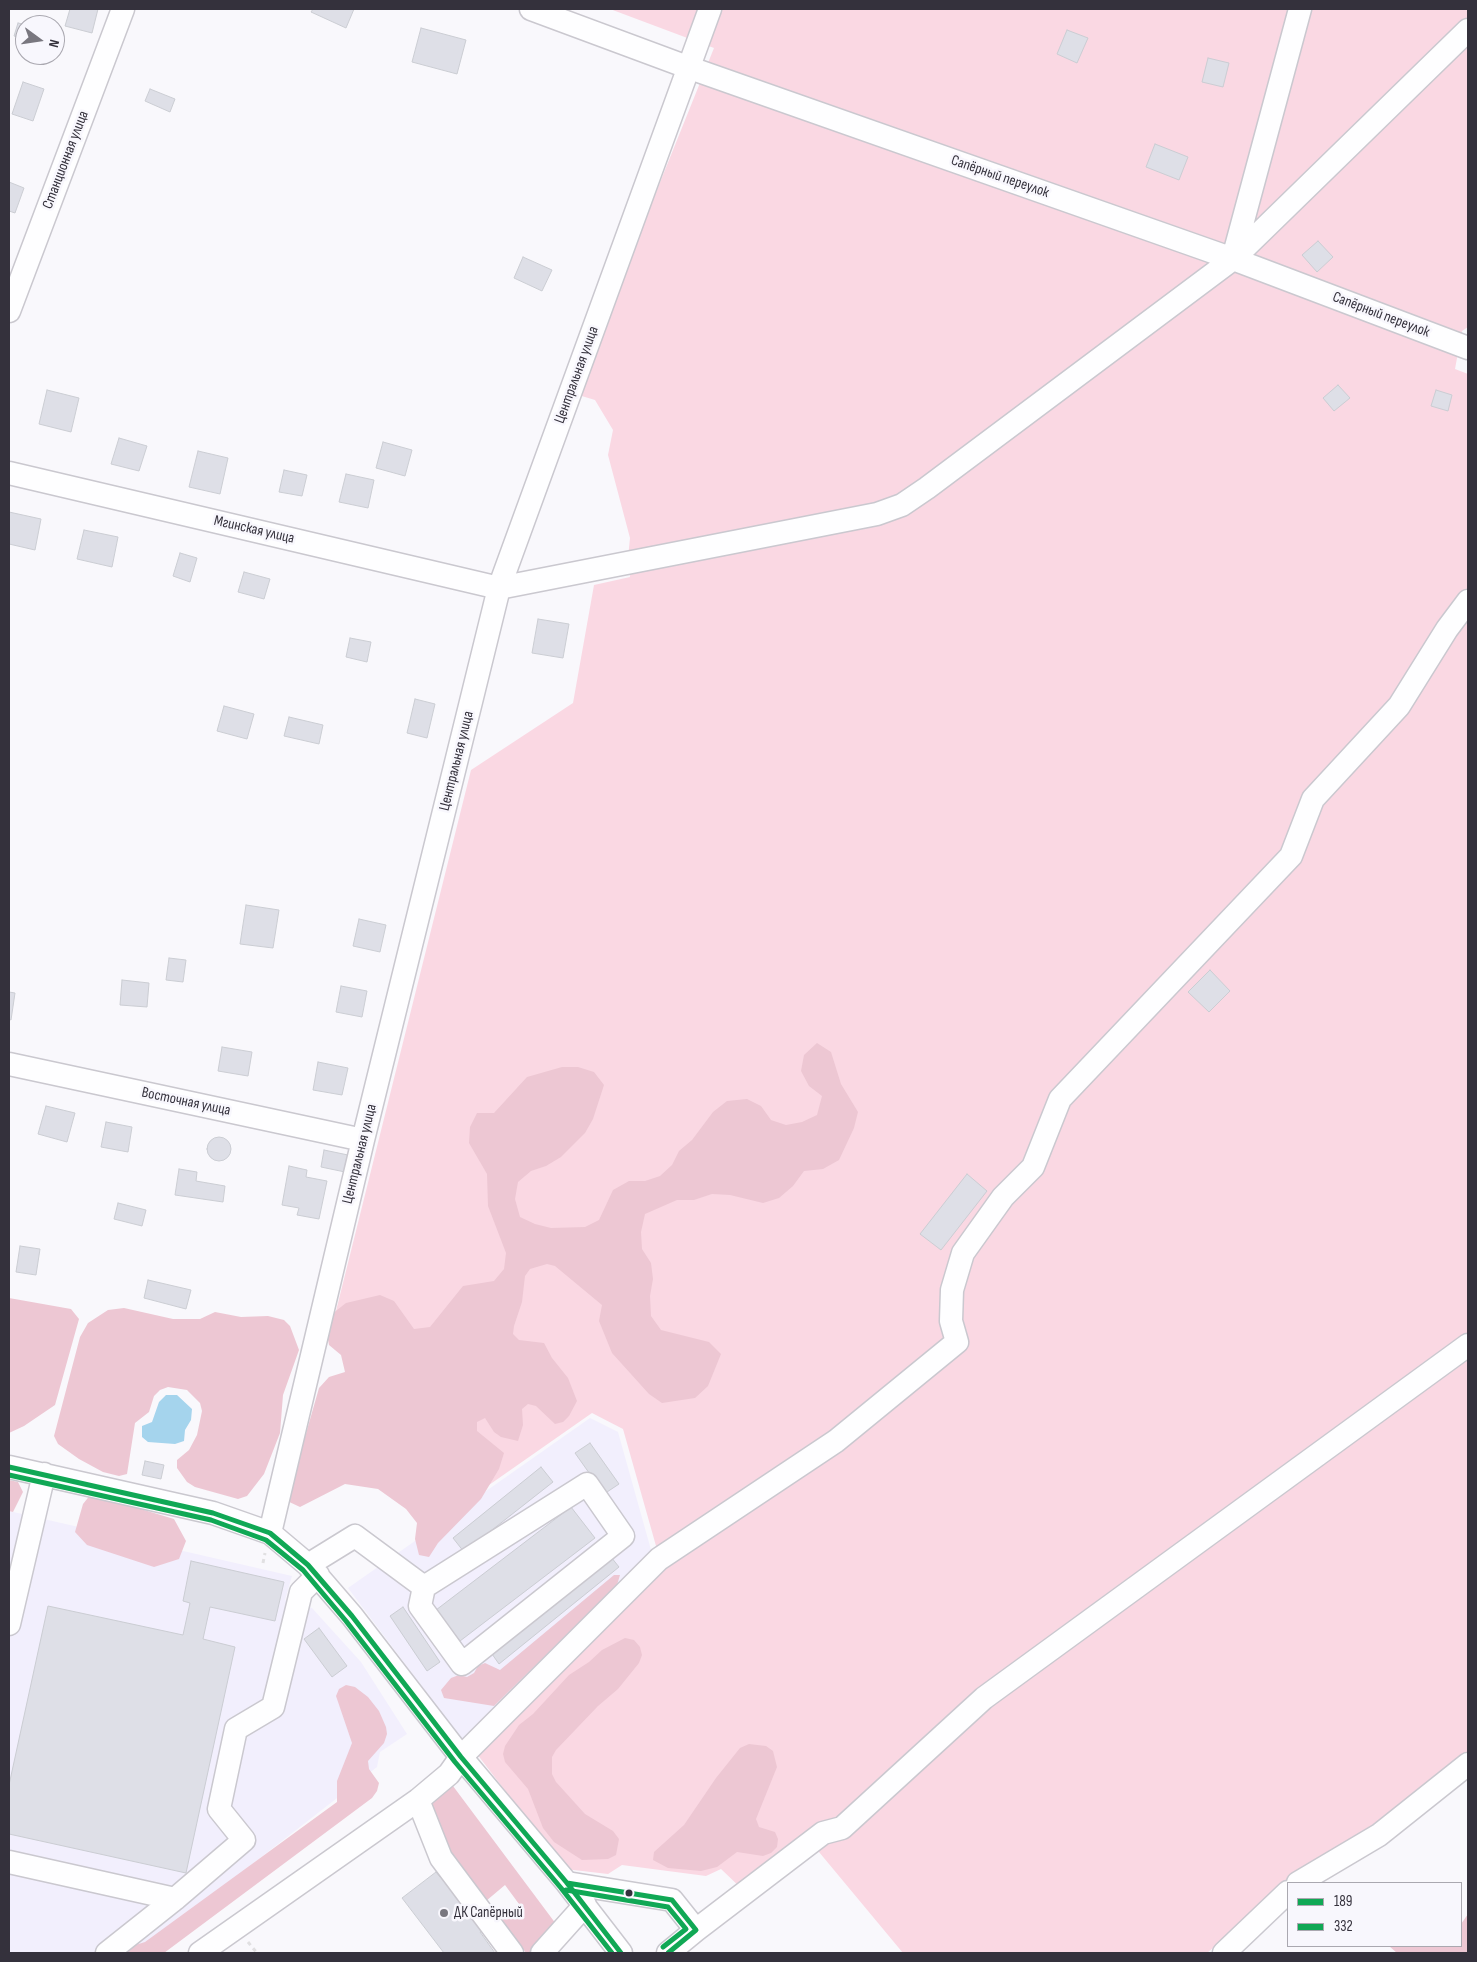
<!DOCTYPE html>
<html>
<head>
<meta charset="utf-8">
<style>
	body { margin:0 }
	#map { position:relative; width:1477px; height:1962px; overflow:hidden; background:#f9f8fc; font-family:"Sofia Sans Condensed",sans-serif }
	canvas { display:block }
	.frame { position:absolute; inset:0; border:10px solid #34313c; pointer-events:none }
	.legend { position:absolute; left:1287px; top:1882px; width:175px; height:65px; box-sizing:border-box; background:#f8f7fd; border:1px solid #aaa8b0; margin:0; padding:6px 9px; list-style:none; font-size:15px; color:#34313c }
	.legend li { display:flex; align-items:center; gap:10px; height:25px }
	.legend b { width:25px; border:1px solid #aaa8b0 }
	.north { position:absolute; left:15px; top:15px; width:50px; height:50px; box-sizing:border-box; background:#f8f7fd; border:1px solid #aaa8b0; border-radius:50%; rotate:104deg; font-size:14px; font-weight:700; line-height:20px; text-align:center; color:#34313c }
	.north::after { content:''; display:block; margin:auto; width:18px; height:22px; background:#79777f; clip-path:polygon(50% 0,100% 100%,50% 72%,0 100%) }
</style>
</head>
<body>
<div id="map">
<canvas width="1477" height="1962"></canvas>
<div class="frame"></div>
<ul class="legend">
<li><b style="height:6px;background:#10a855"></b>189</li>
<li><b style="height:6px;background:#10a855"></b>332</li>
</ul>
<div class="north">N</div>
</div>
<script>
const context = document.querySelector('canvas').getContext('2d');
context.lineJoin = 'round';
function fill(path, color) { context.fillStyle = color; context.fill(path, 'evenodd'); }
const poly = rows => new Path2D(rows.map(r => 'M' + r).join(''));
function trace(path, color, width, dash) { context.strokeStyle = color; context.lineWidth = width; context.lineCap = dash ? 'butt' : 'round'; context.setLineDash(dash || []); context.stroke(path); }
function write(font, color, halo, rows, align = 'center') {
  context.font = font + ' "Sofia Sans Condensed",sans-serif'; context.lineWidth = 5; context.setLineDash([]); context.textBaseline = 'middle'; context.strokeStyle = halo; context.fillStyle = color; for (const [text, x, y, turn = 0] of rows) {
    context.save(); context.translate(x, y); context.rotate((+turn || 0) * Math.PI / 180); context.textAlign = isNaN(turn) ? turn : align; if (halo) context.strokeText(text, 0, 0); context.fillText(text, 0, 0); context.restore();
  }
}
fill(poly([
	[590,1418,618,1432,653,1557,463,1741,348,1588],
	[9,1511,292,1576,285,1600,312,1608,361,1662,407,1734,380,1752,377,1767,138,1953,9,1953]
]), '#f2effd');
fill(poly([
	[610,9,1468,9,1468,327,1462,331,1455,369,1468,374,1468,1752,1372,1829,1287,1880,1249,1918,1207,1953,903,1953,809,1840,743,1890,721,1869,706,1876,622,1865,608,1874,565,1869,477,1754,663,1566,767,1498,748,1485,658,1553,623,1429,592,1413,469,1499,332,1327,471,770,573,703,594,585,630,577,628,558,630,538,608,455,613,430,595,400,575,394,714,48]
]), '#fad8e3');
fill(poly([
	[817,1043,831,1052,841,1084,858,1112,854,1128,839,1160,823,1169,804,1171,793,1186,779,1198,763,1203,730,1195,712,1194,694,1200,677,1200,645,1214,641,1232,642,1249,651,1263,653,1279,650,1296,651,1316,661,1330,709,1342,721,1354,708,1386,695,1398,662,1403,649,1394,612,1353,599,1321,602,1305,555,1266,547,1264,530,1269,525,1276,522,1302,514,1326,513,1334,519,1340,544,1343,552,1358,568,1378,577,1401,569,1416,563,1422,555,1424,536,1406,528,1404,522,1409,523,1425,518,1441,501,1437,494,1432,485,1418,477,1422,477,1431,504,1453,499,1469,481,1499,438,1543,429,1557,419,1555,415,1539,417,1523,406,1509,378,1489,345,1484,300,1507,285,1500,292,1469,305,1437,319,1388,329,1377,345,1372,341,1355,329,1345,326,1329,332,1314,346,1303,380,1295,394,1301,414,1329,430,1327,463,1286,494,1281,504,1269,506,1253,488,1206,487,1174,469,1143,470,1127,477,1113,494,1113,527,1077,562,1067,578,1067,594,1072,604,1085,593,1119,585,1133,561,1157,546,1166,531,1171,518,1182,515,1199,520,1217,535,1224,551,1228,585,1227,599,1220,613,1190,629,1181,645,1181,660,1176,672,1165,679,1151,692,1140,713,1112,727,1101,747,1099,761,1106,771,1120,786,1125,802,1122,817,1115,822,1096,809,1086,801,1071,804,1055],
	[9,1298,71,1309,79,1319,55,1405,24,1426,9,1433],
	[124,1308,173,1319,200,1319,215,1312,241,1317,268,1316,284,1320,290,1326,299,1350,283,1395,280,1433,264,1474,247,1496,238,1499,195,1487,187,1482,177,1468,177,1460,189,1450,197,1435,202,1411,200,1403,187,1390,168,1387,160,1390,154,1396,149,1412,135,1423,127,1474,119,1476,103,1472,79,1459,58,1444,54,1436,80,1337,88,1323,108,1310],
	[9,1480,18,1482,23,1492,13,1512,9,1511],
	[91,1494,174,1519,186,1541,179,1559,154,1567,87,1545,75,1532,83,1504],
	[614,1575,620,1575,617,1585,494,1706,444,1698,441,1690,451,1678,459,1675,467,1677,474,1673,478,1666,485,1663,500,1670],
	[625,1638,634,1640,640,1647,642,1655,639,1663,618,1689,598,1706,556,1750,552,1757,552,1774,556,1782,585,1814,613,1831,619,1839,616,1855,608,1859,582,1860,554,1842,543,1828,528,1789,505,1762,503,1754,505,1746,519,1725,533,1714,569,1675,589,1662,602,1650],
	[346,1685,355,1687,368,1697,379,1711,386,1727,387,1734,384,1743,368,1761,369,1769,379,1783,377,1791,372,1798,164,1953,119,1953,126,1948,145,1942,337,1802,337,1781,352,1743,336,1696,339,1689],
	[749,1744,766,1746,773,1751,777,1767,756,1819,759,1827,775,1832,778,1839,777,1847,771,1853,763,1856,737,1852,717,1867,701,1871,668,1868,653,1860,654,1852,684,1825,716,1778,740,1748],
	[453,1786,556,1924,533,1953,526,1953,501,1918,519,1904,505,1885,486,1901,449,1849,430,1803],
	[1468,1914,1468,1953,1397,1953,1389,1946,1461,1946,1461,1924]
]), '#edc7d3');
fill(poly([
	[166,1395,177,1395,192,1409,191,1420,185,1430,184,1441,175,1444,148,1442,142,1437,142,1426,152,1422,159,1402]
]), '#a5d4ed');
const building = poly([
	[70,9,98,9,92,33,65,26,70,9],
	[313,9,354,9,346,28,311,12,313,9],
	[18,23,27,25,25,25,25,39,14,36,18,23],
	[421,28,466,40,457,74,412,62,421,28],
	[1067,30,1088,38,1077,63,1057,54,1067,30],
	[1208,58,1229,63,1223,87,1202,82,1208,58],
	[23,82,44,89,33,121,12,114,23,82],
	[150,89,175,99,170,112,145,101,150,89],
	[1155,144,1188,157,1179,180,1146,167,1155,144],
	[9,182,24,188,15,213,9,211,9,182],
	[1318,241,1333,257,1317,272,1302,255,1318,241],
	[523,257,552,270,542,291,514,278,523,257],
	[1338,385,1350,398,1334,411,1323,398,1338,385],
	[47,390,79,398,71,432,39,424,47,390],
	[1436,390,1452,395,1448,411,1431,406,1436,390],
	[119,438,147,446,139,471,111,464,119,438],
	[383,442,412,450,405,476,376,468,383,442],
	[198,451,228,458,220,494,189,487,198,451],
	[284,470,307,475,302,496,279,492,284,470],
	[346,474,374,480,368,508,339,502,346,474],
	[9,512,41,519,35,550,9,544,9,512],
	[84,530,118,537,112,567,77,559,84,530],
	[180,553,197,558,190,582,173,576,180,553],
	[244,572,270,579,264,599,238,592,244,572],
	[538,619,569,624,563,658,532,653,538,619],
	[350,638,371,642,367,662,346,657,350,638],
	[415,699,435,704,427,738,407,733,415,699],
	[224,706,254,714,247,739,217,731,224,706],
	[289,717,323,725,319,744,284,736,289,717],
	[246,905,279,910,273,948,240,944,246,905],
	[359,919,386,925,380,952,353,946,359,919],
	[169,958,186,960,183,982,166,980,169,958],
	[1210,970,1230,991,1209,1012,1188,992,1210,970],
	[122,980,149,983,147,1007,120,1005,122,980],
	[341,986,367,991,362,1017,336,1012,341,986],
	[9,992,15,993,11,1020,9,1019,9,992],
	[222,1047,252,1052,248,1076,218,1071,222,1047],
	[318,1062,348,1068,342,1095,313,1090,318,1062],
	[46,1106,75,1113,67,1142,38,1134,46,1106],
	[106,1122,132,1127,128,1152,101,1147,106,1122],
	'207 1149a12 12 0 1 1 24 0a12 12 0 1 1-24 0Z',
	[324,1150,348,1155,345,1172,321,1167,324,1150],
	[289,1166,307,1170,306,1177,327,1181,319,1219,297,1215,299,1208,282,1205,289,1166],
	[179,1169,197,1172,196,1181,225,1186,223,1202,175,1195,179,1169],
	[967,1174,987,1191,941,1250,920,1234,967,1174],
	[118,1203,146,1210,142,1226,114,1219,118,1203],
	[20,1246,40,1249,36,1275,16,1272,20,1246],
	[148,1280,191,1290,186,1309,144,1298,148,1280],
	[590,1443,619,1484,604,1494,575,1453,590,1443],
	[145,1461,164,1465,161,1479,142,1475,145,1461],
	[541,1467,553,1482,464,1552,453,1538,541,1467],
	[571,1507,595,1538,460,1641,436,1610,571,1507],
	[611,1557,619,1567,499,1664,492,1654,611,1557],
	[191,1561,284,1582,275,1621,210,1607,203,1639,235,1647,186,1873,9,1834,9,1785,48,1606,183,1635,190,1603,183,1601,191,1561],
	[403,1607,440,1662,427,1671,390,1616,403,1607],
	[319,1628,347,1666,332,1677,304,1639,319,1628],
	[436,1872,440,1877,445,1873,487,1927,480,1932,495,1953,444,1953,402,1898,436,1872]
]);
fill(building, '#dedfe7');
trace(building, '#cbcdd3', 1);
const minor = poly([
	[531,9,690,68,1233,259,1468,348],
	[1233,258,1300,9],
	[9,311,123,9],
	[9,473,499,588,877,514,902,505,927,488,1233,259,1468,30],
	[9,1064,363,1140],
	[9,1467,213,1513,270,1533,308,1565,352,1616,461,1757,567,1883,621,1953],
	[270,1533,363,1140,499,588,710,9],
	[308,1565,355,1536,424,1587,587,1484,623,1536,462,1664,420,1606,424,1587],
	[9,1624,44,1474],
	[418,1800,441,1858,512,1953],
	[9,1862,175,1899],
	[567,1883,672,1900,696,1930,668,1953],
	[1298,1883,1379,1835,1468,1764],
	[696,1930,823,1833,842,1828,984,1698,1468,1345],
	[107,1953,175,1899,244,1840,219,1809,236,1729,273,1707,301,1592,318,1575],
	[200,1953,418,1800,449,1774,461,1757,659,1559,836,1441,957,1342,951,1321,952,1290,963,1253,1003,1197,1033,1167,1060,1099,1291,856,1313,799,1399,706,1447,629,1468,601],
	[542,1953,585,1905],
	[1224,1953,1288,1892]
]);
trace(minor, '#cac8cf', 25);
trace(poly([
	[263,1563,265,1553],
	[248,1942,257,1953]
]), '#e1e0e2', 3, [4, 4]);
trace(minor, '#fefeff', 22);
trace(poly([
	[9,1467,213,1513,270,1533,308,1565,352,1616,461,1757,567,1883,621,1953],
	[567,1883,672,1900,696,1930,668,1953]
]), '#10a855', 5);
trace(poly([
	[9,1475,211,1520,266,1540,303,1570,346,1621,455,1762,561,1888,612,1953],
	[566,1890,668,1907,686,1929,663,1947]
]), '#10a855', 5);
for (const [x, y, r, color] of [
	[629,1893,4.5,"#34313c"],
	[444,1913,5,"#79777f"]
]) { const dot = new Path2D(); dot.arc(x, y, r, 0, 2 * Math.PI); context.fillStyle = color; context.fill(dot); trace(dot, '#f8f7fd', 2); }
write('15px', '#34313c', '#f8f7fd', [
	["Станционная улица",66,160,-69],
	["Сапёрный переулок",1000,177,19],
	["Сапёрный переулок",1381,315,21],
	["Центральная улица",577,375,-70],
	["Мгинская улица",254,530,13],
	["Центральная улица",457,761,-76],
	["Восточная улица",186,1102,12],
	["Центральная улица",360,1154,-76]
]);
write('15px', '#34313c', '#f8f7fd', [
	["ДК Сапёрный",454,1913]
], 'left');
</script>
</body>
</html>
